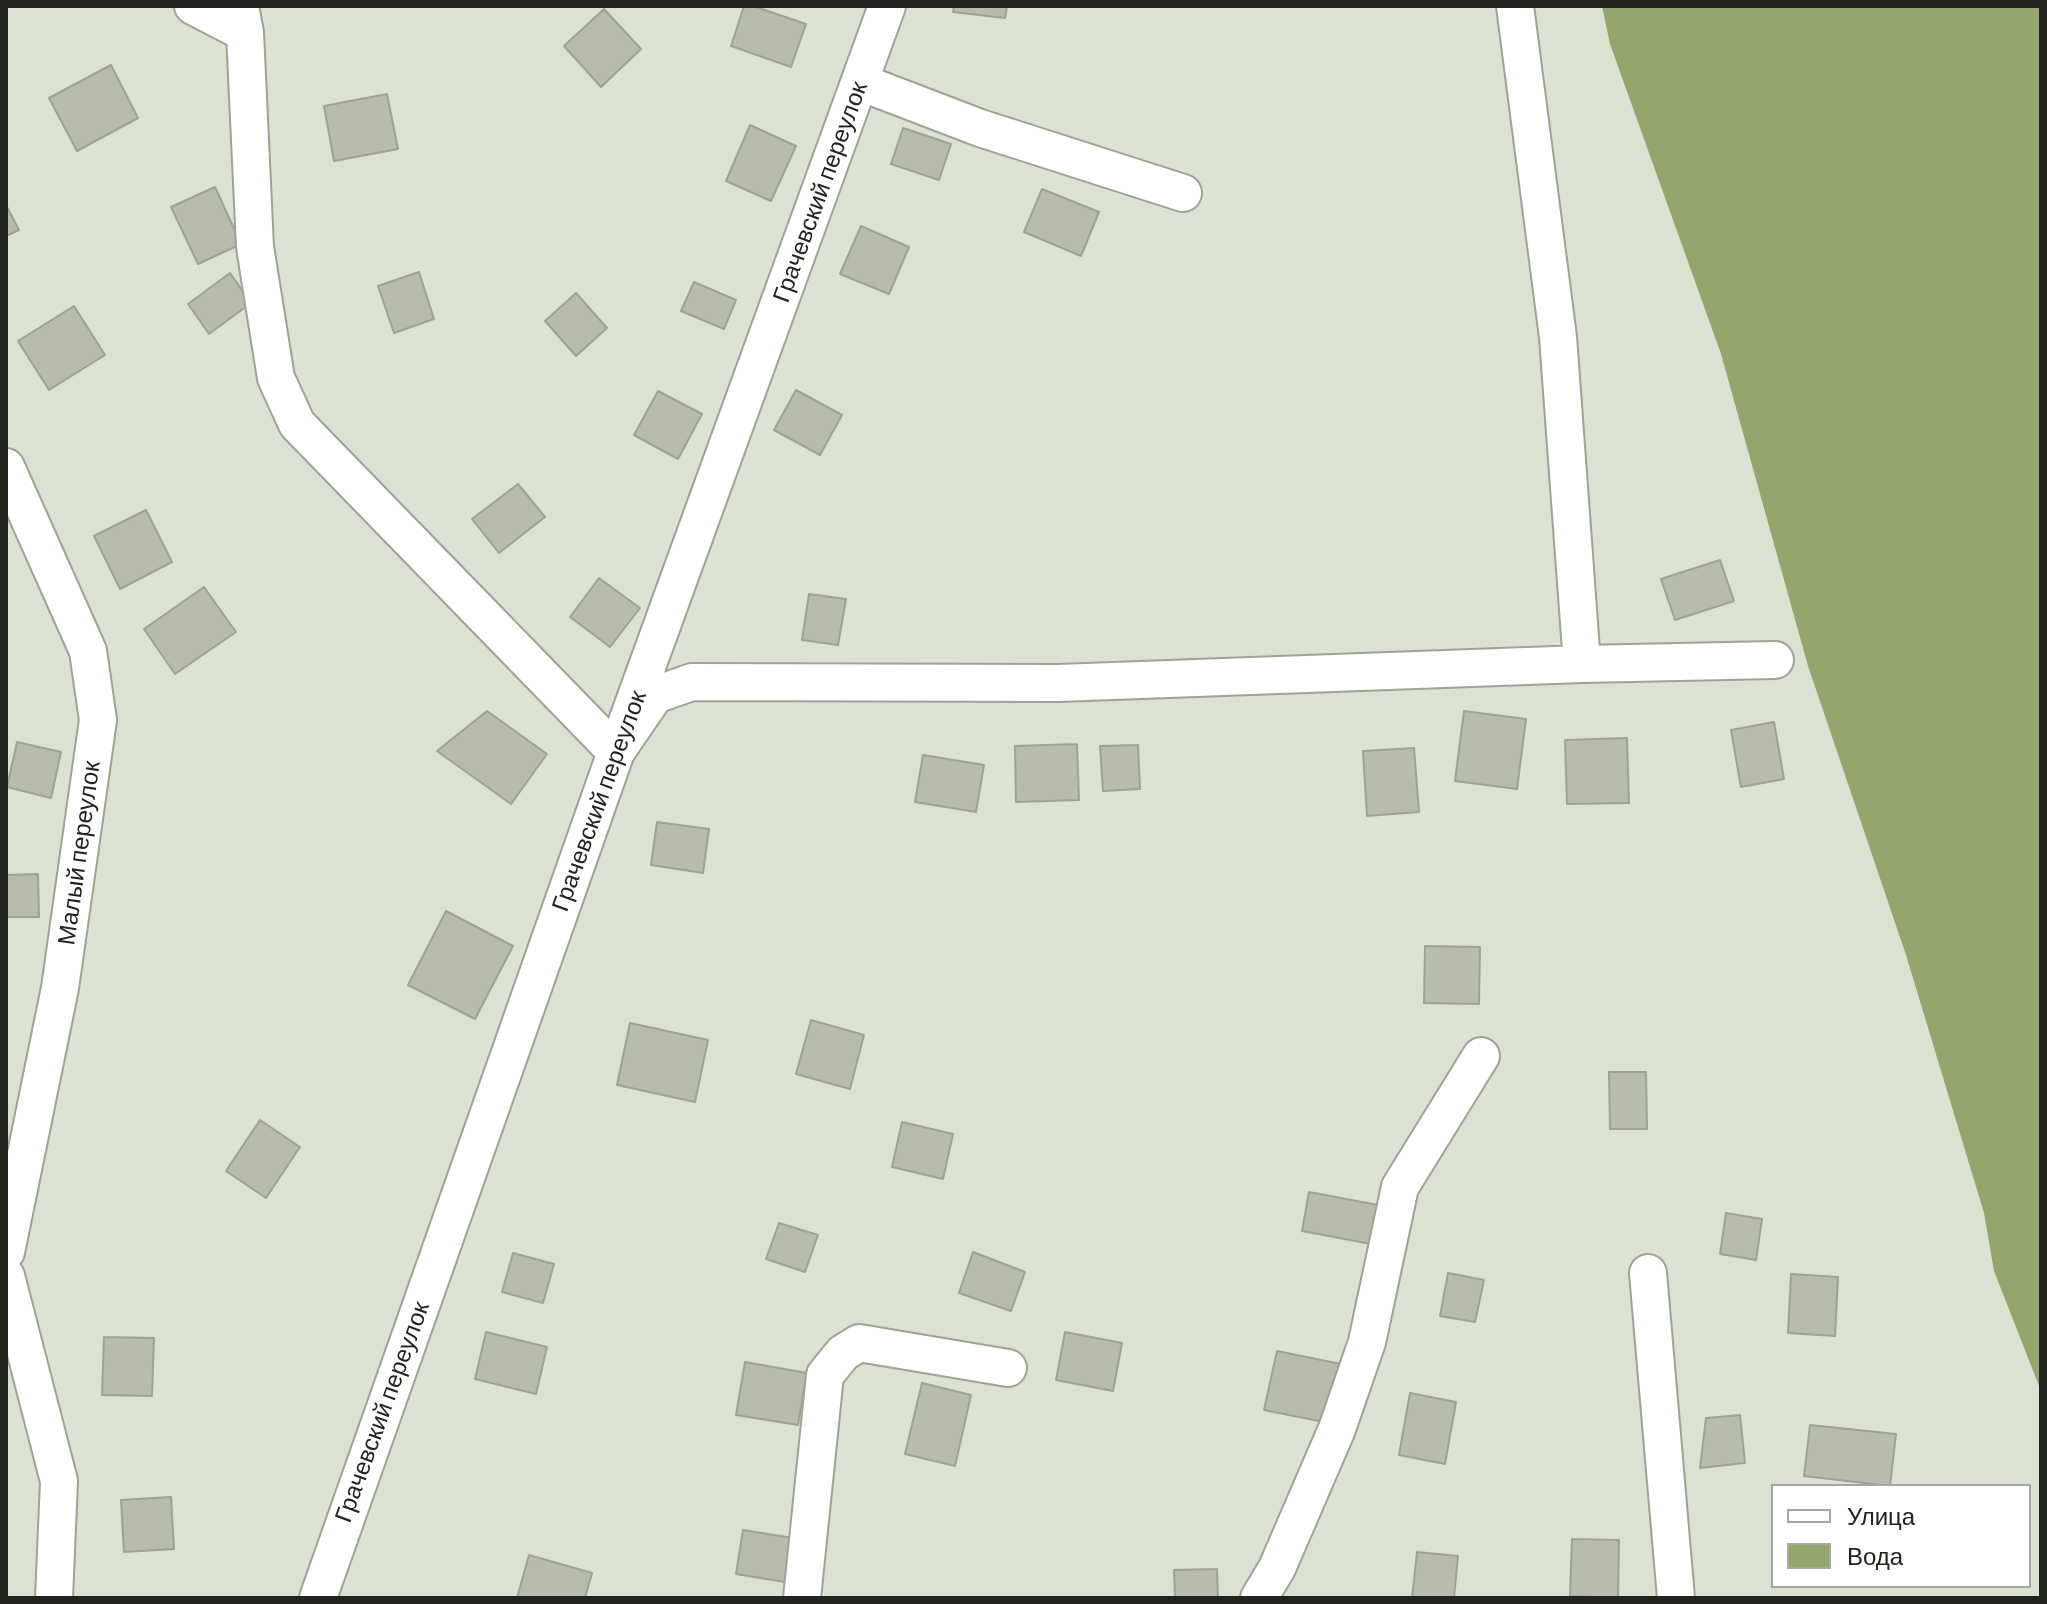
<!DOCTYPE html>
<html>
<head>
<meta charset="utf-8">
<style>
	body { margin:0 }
	#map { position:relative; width:2047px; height:1604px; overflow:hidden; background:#dce2d2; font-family:Barlow,sans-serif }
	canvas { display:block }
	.frame { position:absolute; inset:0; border:8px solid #21231d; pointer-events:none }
	.legend { position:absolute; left:1771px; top:1484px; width:260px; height:104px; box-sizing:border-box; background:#fff; border:2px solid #a6a7a5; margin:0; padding:10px 14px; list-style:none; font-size:24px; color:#21231d }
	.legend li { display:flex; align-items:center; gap:16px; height:40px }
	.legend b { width:40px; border:2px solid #a6a7a5 }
</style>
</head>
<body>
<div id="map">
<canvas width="2047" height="1604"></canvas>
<div class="frame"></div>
<ul class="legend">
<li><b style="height:10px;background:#fff"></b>Улица</li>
<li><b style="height:22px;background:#94a66b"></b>Вода</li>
</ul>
</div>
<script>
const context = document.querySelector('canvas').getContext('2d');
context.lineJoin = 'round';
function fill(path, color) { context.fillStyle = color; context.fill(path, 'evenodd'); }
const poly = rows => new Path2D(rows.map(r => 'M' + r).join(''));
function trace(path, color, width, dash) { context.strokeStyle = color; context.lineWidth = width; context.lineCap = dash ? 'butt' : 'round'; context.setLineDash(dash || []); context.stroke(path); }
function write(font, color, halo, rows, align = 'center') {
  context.font = font + ' Barlow,sans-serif'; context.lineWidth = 6; context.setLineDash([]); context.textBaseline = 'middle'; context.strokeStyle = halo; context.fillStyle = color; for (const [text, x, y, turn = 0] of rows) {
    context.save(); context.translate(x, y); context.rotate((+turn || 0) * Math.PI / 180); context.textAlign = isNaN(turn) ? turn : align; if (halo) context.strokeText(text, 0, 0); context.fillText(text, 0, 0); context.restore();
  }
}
fill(poly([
	[1602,6,2041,6,2041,1391,1994,1271,1984,1213,1906,955,1808,666,1721,354,1610,44]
]), '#94a66b');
const building = poly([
	[744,6,753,6,806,24,791,67,731,46,744,6],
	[954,6,1007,6,1005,18,953,12,954,6],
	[604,9,641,49,601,87,564,46,604,9],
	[111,65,138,118,77,151,49,98,111,65],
	[387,94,398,149,334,161,324,106,387,94],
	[750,125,796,146,771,201,726,181,750,125],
	[903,128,951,144,939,180,891,164,903,128],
	[215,187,241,244,198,264,171,207,215,187],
	[1042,189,1099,212,1081,256,1024,232,1042,189],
	[6,205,19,230,6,236,6,205],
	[861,226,909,247,889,294,840,274,861,226],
	[419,272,434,319,394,333,378,286,419,272],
	[230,273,251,303,209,334,188,304,230,273],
	[694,282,736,300,724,329,681,311,694,282],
	[576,293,607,328,576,356,545,321,576,293],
	[74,306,105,355,49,390,18,341,74,306],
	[796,390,842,415,820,455,774,430,796,390],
	[658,391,702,414,678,459,634,435,658,391],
	[518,484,545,517,499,553,472,519,518,484],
	[146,510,172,562,120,589,94,536,146,510],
	[1720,560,1734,601,1675,620,1661,579,1720,560],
	[599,578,640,608,610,647,570,617,599,578],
	[204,587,236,632,175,674,144,629,204,587],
	[809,594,846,599,838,645,802,640,809,594],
	[487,711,547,754,511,804,437,751,487,711],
	[1464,711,1526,719,1517,789,1455,781,1464,711],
	[1774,722,1784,779,1741,787,1731,730,1774,722],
	[1627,738,1629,803,1567,804,1565,740,1627,738],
	[17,742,61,752,51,798,7,787,17,742],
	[1077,744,1079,800,1016,802,1015,746,1077,744],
	[1138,745,1140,789,1103,791,1100,746,1138,745],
	[1414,748,1419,812,1367,816,1363,751,1414,748],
	[923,755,984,765,976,812,915,802,923,755],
	[657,822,709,829,703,873,651,865,657,822],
	[38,874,39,917,6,917,6,875,38,874],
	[446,911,513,946,475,1019,408,985,446,911],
	[1425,946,1480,947,1479,1004,1424,1003,1425,946],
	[811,1020,864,1035,850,1089,796,1074,811,1020],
	[630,1023,708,1040,695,1102,617,1085,630,1023],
	[1609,1072,1646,1072,1647,1129,1610,1129,1609,1072],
	[260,1120,300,1147,266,1198,226,1171,260,1120],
	[902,1122,953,1134,943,1179,892,1167,902,1122],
	[1309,1192,1378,1205,1371,1244,1302,1231,1309,1192],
	[1726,1213,1762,1219,1756,1260,1720,1254,1726,1213],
	[779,1223,818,1235,805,1272,766,1259,779,1223],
	[973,1252,1025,1272,1011,1311,959,1293,973,1252],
	[513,1253,554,1264,543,1303,502,1292,513,1253],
	[1448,1273,1484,1280,1475,1322,1440,1316,1448,1273],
	[1791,1274,1838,1277,1835,1336,1788,1333,1791,1274],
	[486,1332,547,1347,536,1394,475,1379,486,1332],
	[1065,1332,1122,1343,1113,1391,1056,1380,1065,1332],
	[104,1337,154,1338,152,1396,102,1395,104,1337],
	[1277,1351,1346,1365,1334,1424,1264,1410,1277,1351],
	[745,1362,807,1373,798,1425,736,1415,745,1362],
	[922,1383,971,1395,955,1466,905,1454,922,1383],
	[1410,1393,1456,1402,1445,1464,1399,1455,1410,1393],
	[1740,1415,1745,1463,1700,1468,1706,1418,1740,1415],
	[1810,1425,1896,1434,1890,1486,1804,1476,1810,1425],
	[171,1497,174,1549,124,1552,121,1500,171,1497],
	[743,1530,799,1539,791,1583,736,1574,743,1530],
	[1572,1539,1619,1540,1618,1598,1570,1596,1572,1539],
	[1417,1552,1458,1556,1454,1598,1412,1598,1417,1552],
	[529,1555,592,1573,585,1598,517,1598,529,1555],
	[1217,1569,1218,1598,1175,1598,1174,1570,1217,1569]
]);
fill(building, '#b7bcad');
trace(building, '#9da394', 2);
const minor = poly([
	[193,6,245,33],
	[240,6,245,33,255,247,276,378,297,424,616,752,655,695,692,682,1058,683,1582,664,1775,660],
	[1515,6,1558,337,1582,664],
	[860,82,980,128,1183,193],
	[6,467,88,651,98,720,60,988,6,1252],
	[1648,1273,1676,1598],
	[6,1276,59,1481,54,1598],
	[318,1598,616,752,887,6],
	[802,1598,825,1375,843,1353,859,1343,1008,1368],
	[1259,1598,1277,1568,1337,1429,1367,1342,1400,1187,1481,1056]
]);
trace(minor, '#9ea394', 40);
trace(minor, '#fff', 36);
write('24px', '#21231d', '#fff', [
	["Грачевский переулок",820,192,-70],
	["Грачевский переулок",599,801,-70],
	["Малый переулок",79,853,-82],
	["Грачевский переулок",382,1412,-70]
]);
</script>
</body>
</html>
